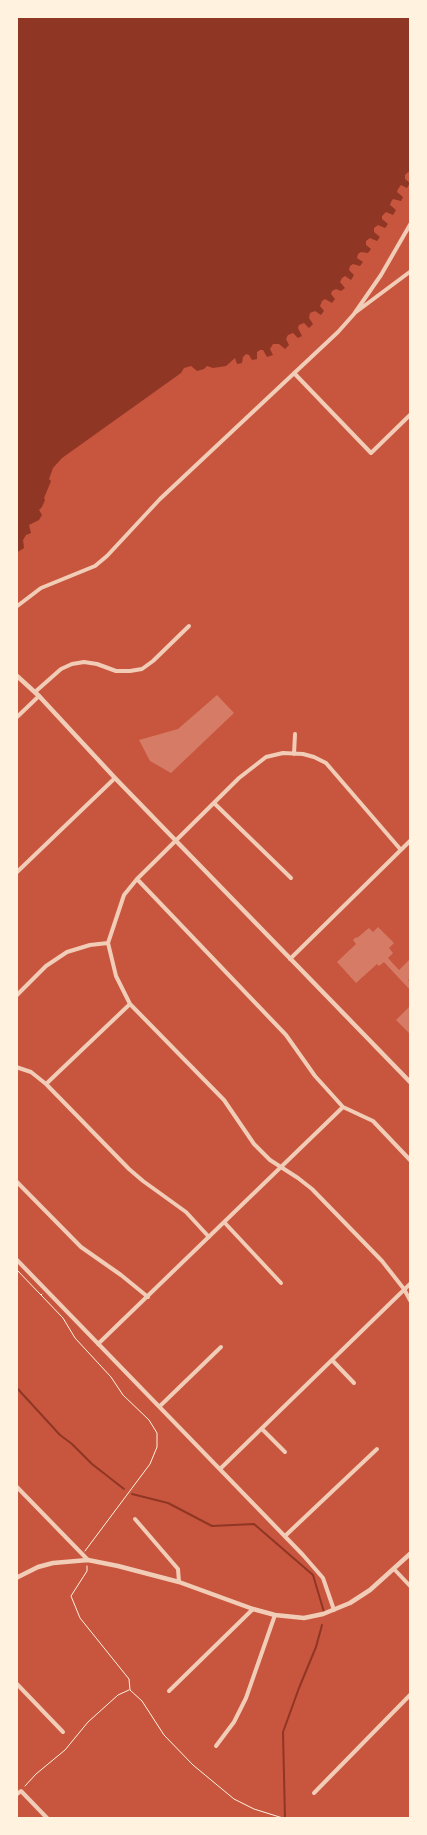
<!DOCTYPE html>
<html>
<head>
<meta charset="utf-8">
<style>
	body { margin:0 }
	#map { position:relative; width:427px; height:1835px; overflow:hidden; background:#c8553d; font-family:Raleway,sans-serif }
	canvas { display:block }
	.frame { position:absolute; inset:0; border:18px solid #fff3e0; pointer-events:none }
</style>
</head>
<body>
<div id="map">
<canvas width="427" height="1835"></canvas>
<div class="frame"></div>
</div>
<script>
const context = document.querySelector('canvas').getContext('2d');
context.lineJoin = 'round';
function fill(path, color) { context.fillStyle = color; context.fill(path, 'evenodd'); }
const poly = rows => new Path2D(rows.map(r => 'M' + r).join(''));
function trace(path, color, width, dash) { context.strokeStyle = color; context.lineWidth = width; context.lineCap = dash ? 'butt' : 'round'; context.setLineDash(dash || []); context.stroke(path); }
fill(poly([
	[16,16,411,16,411,160,409,162,411,173,408,172,405,175,405,179,410,183,407,188,401,185,398,189,397,192,403,197,401,201,393,199,391,202,390,205,396,210,393,215,386,212,382,216,382,219,388,224,385,228,378,225,374,228,374,232,380,237,377,241,370,238,366,241,366,245,371,249,368,253,361,252,358,254,357,258,363,262,360,266,353,264,350,266,349,270,354,275,351,280,345,276,342,278,340,282,345,288,341,291,336,289,332,291,331,294,335,299,332,303,325,299,322,301,320,306,324,311,321,315,315,311,310,313,309,318,313,324,309,328,304,323,299,325,298,328,302,336,298,338,293,333,288,335,286,339,289,345,285,349,279,344,273,344,270,349,273,355,267,357,263,350,260,350,257,352,257,359,252,360,249,355,246,354,243,357,242,363,237,364,235,358,226,366,213,368,207,366,204,369,197,371,191,366,184,368,181,373,62,458,53,468,49,479,51,481,44,498,45,500,42,507,39,510,42,515,39,520,29,525,31,533,26,535,23,540,24,548,16,553]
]), '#8f3625');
trace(poly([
	[16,1387,60,1435,72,1444,92,1464,124,1489],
	[132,1494,168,1503,212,1526,254,1524,313,1575,324,1612],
	[285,1819,283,1732,299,1688,316,1647,322,1625]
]), '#8f3625', 2);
fill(poly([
	[217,695,234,713,171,773,150,761,139,740,178,729],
	[378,927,394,943,389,948,393,953,388,958,399,970,411,958,411,977,408,980,411,983,411,991,384,962,379,966,377,964,356,983,337,962,356,944,353,940,356,937,357,938,369,928,373,932],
	[411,1005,411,1035,396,1020]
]), '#d67c66');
trace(poly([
	[16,1269,41,1295],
	[42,1294,41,1295,63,1318,75,1338,111,1377,123,1395,149,1420,157,1433,157,1447,150,1464,85,1551],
	[87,1566,87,1571,71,1596,80,1618,129,1679,130,1690,142,1701,164,1735,193,1765,234,1799,254,1809,286,1819],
	[25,1786,36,1774,65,1750,88,1722,118,1695,129,1690]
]), '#fff3e0', 1);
trace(poly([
	[356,312,411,271],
	[294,373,371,453,411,414],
	[16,607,41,588,95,566,107,556,160,499,338,332,354,314,381,275,411,223],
	[35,692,61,669,72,664,84,662,97,664,116,671,130,671,142,669,153,661,189,626],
	[16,718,39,696],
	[294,754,295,734],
	[214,803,291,878],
	[401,850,326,763,314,757,303,754,283,753,266,757,239,778,137,879,124,895,108,943,116,976,130,1004,224,1100,254,1144,270,1160,298,1178,312,1189,382,1261,404,1289,411,1302],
	[16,873,115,778],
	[137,879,286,1035,315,1076,343,1107,373,1121,410,1160],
	[290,959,411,840],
	[16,996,46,966,67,952,90,945,108,943],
	[16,1067,31,1072,46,1084,129,1169,143,1181,186,1212,209,1237],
	[46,1084,130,1004],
	[16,1181,81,1247,121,1275,148,1297],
	[224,1222,281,1283],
	[16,1259,303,1555,323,1578,334,1610],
	[98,1344,343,1107],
	[332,1360,354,1383],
	[160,1406,221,1347],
	[262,1429,285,1452],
	[220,1469,411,1283],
	[16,1486,88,1560],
	[135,1519,178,1569,179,1582],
	[285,1536,377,1449],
	[394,1569,411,1587],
	[16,1683,63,1732],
	[169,1691,253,1609],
	[216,1746,234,1722,246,1698,275,1615],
	[314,1793,411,1694],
	[16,1795,21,1791,48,1819]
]), '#f1ccb7', 4);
trace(poly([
	[16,675,39,696,115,778,411,1083],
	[16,1578,38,1567,53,1563,88,1560,118,1566,179,1582,253,1609,275,1615,304,1618,323,1614,350,1603,370,1590,411,1553]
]), '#f1ccb7', 4.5);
</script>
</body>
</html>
